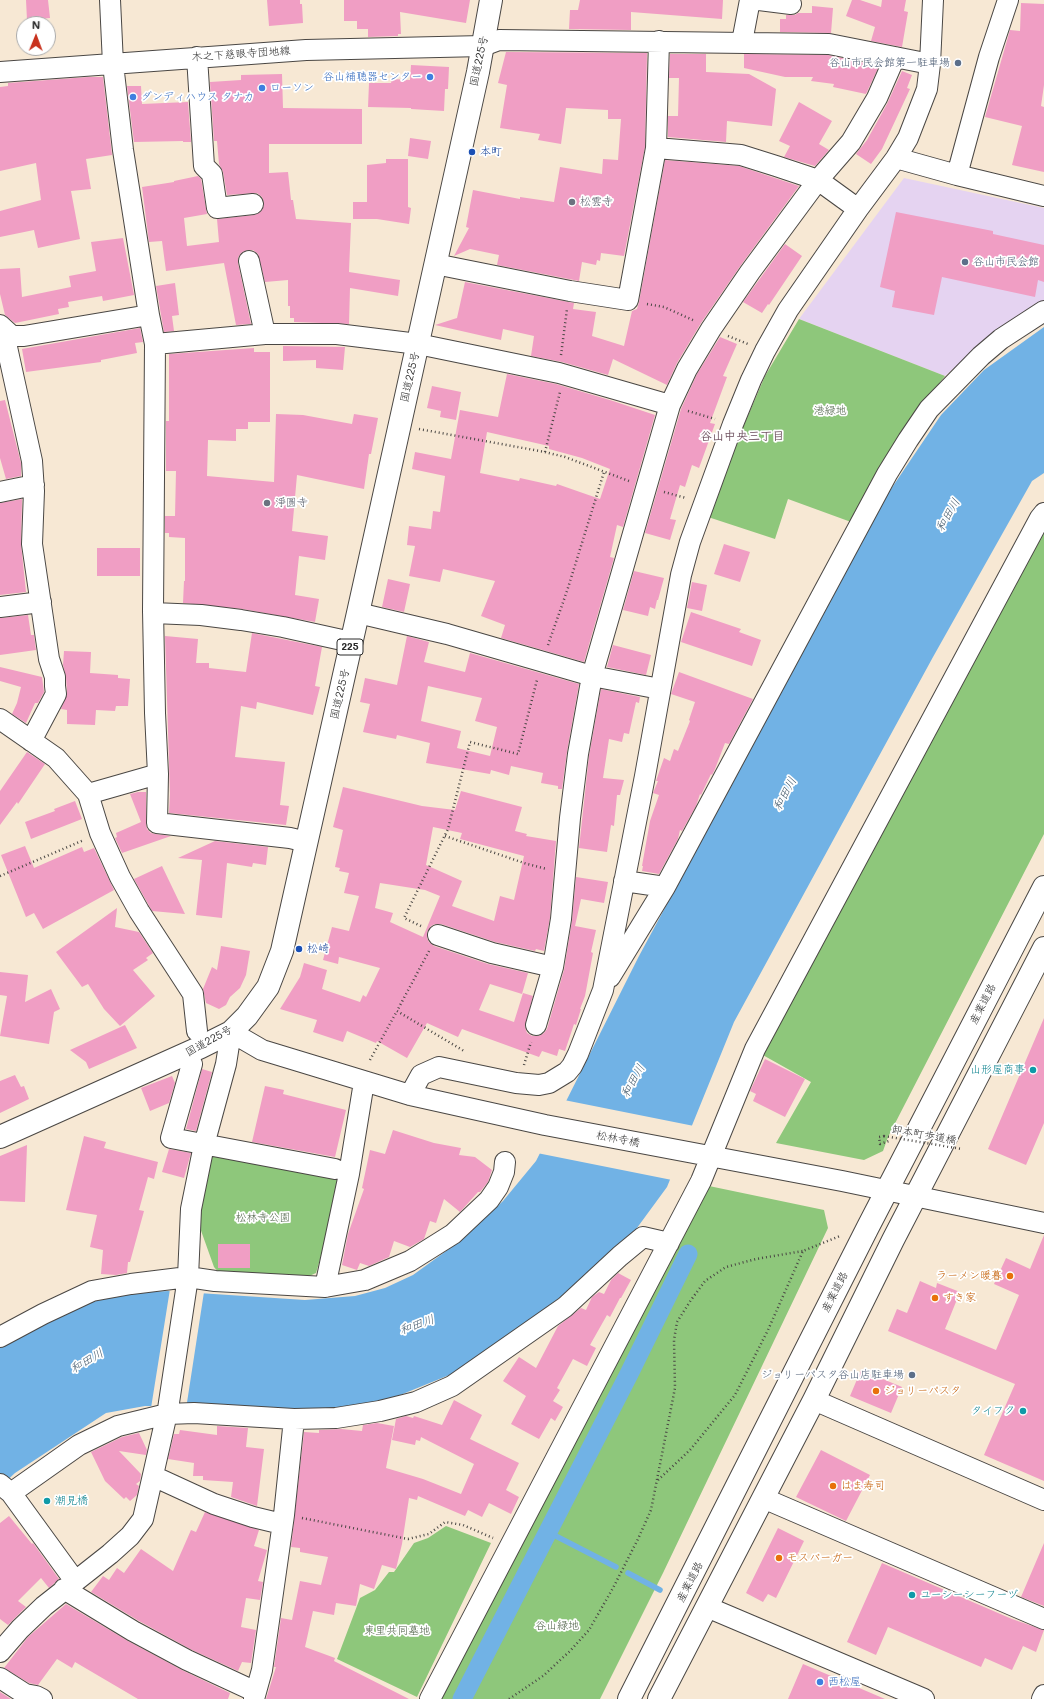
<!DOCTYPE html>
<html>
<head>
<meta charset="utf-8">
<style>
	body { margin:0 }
	#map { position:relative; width:1044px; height:1699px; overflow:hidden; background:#f7e8d4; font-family:Mali,sans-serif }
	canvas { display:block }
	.north { position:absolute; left:16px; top:16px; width:40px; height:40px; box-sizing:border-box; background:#fff; border:1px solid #aaa; border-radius:50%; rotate:1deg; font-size:11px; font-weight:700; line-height:16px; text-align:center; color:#2b2b2b }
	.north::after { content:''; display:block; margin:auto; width:14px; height:18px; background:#c8321e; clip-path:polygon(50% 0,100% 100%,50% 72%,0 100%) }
</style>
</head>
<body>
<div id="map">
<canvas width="1044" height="1699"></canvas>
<div class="north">N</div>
</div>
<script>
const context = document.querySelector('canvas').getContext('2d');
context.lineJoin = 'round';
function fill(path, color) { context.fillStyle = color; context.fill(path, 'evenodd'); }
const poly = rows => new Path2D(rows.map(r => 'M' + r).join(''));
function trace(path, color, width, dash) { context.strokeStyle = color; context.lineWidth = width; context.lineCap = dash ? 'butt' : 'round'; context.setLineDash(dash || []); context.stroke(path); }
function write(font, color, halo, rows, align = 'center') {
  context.font = font + ' Mali,"Klee One",sans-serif'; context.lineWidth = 3.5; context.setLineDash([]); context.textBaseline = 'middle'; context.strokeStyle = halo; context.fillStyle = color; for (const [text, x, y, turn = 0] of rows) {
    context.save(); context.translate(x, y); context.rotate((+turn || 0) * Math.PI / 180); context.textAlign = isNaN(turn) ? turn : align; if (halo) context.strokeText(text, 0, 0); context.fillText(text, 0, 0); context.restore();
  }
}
fill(poly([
	[904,178,1044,208,1044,302,995,333,945,376,799,319]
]), '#e5d3f1');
fill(poly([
	[799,319,945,376,914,416,851,522,788,499,775,539,708,517,732,453,765,376],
	[1044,524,1044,834,888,1137,883,1151,864,1160,776,1143,811,1082,761,1054],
	[212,1150,339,1175,328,1232,316,1273,307,1277,220,1274,214,1267,199,1225],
	[709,1186,824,1210,828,1228,663,1573,600,1699,438,1699],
	[446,1526,491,1543,417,1697,337,1659,360,1598,375,1590,389,1572,394,1572,414,1543,428,1538]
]), '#8ec77b');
fill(poly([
	[1044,327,1044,473,1032,481,933,657,734,1022,667,1187,634,1232,582,1281,464,1369,361,1411,145,1406,106,1413,15,1473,0,1487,0,1345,92,1302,131,1293,168,1291,305,1300,355,1296,385,1288,413,1275,460,1241,503,1201,536,1161,639,956,889,492,941,415,984,370]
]), '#71b2e5');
fill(poly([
	[564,1100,694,1126,672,1180,537,1153],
	[170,1289,204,1292,186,1409,151,1408]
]), '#f7e8d4');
trace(poly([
	[548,1532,616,1567],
	[628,1573,660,1590]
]), '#71b2e5', 5.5);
trace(poly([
	[462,1699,629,1374,688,1254]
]), '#71b2e5', 19);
fill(poly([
	[26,0,48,0,50,18,27,20],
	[267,0,300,0,300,4,302,4,303,23,269,26],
	[344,0,470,0,466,23,400,12,401,34,398,34,398,36,368,37,368,29,357,29,357,21,344,21],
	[580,0,723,0,722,19,631,12,631,30,569,29,570,10,578,10],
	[852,0,860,0,881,7,882,0,906,0,904,11,908,12,902,47,871,41,875,27,846,16],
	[1021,3,1044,4,1044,85,1041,106,1044,107,1044,172,1012,165,1022,126,985,117,1010,30,1020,31],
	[812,6,833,8,831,33,780,32,780,19,786,19,786,15,795,15,798,13,812,13],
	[506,52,647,53,645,147,624,256,601,253,600,261,597,260,596,265,582,262,579,281,497,265,499,255,470,249,454,256,469,228,466,227,473,190,520,199,520,197,554,202,560,167,602,174,603,159,618,160,621,119,608,119,608,110,566,108,561,144,538,140,540,134,500,128,507,85,498,83],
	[670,54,706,54,706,72,749,74,776,89,772,126,727,121,726,142,668,137,668,116,678,116,679,78,669,78],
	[744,54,828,55,879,66,866,94,833,87,834,84,811,81,813,77,785,77,744,68],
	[411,65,449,67,448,89,445,89,444,111,411,109,411,108,368,107,369,83,391,83,392,79,410,80],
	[902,71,912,75,907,88,910,89,882,149,871,164,856,154,867,140,887,104],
	[282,74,283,108,362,109,362,144,269,144,269,173,288,172,291,200,293,200,296,219,351,223,349,272,400,280,398,296,350,288,349,324,294,322,294,318,290,318,290,306,288,306,288,280,265,282,258,254,253,250,247,250,241,253,238,258,238,263,251,324,236,325,224,263,166,271,162,241,149,242,142,187,174,182,174,181,198,176,201,179,207,214,184,218,187,246,219,242,217,219,254,215,259,213,263,209,264,202,262,197,257,193,227,195,223,172,219,164,217,141,214,141,210,82,241,80,241,75],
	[88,77,103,77,112,155,86,159,91,189,71,191,80,239,38,248,34,230,0,237,0,211,41,200,36,163,0,171,0,87,8,86,8,83],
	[127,86,141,86,142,104,188,102,191,142,183,142,183,141,134,142],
	[799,102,832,121,819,144,829,150,815,166,784,157,790,146,779,141],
	[410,138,431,141,428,159,408,156],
	[386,159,408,159,408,207,411,208,409,224,377,219,353,219,353,202,367,202,367,165,386,163],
	[665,160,739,166,799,186,741,265,701,323,677,363,667,385,613,359,608,375,562,362,531,356,534,336,503,329,501,340,435,325,457,318,465,282,574,303,573,309,596,312,592,336,624,346,632,311,637,309,639,302],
	[896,212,993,231,993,234,1044,245,1044,282,1038,280,1035,297,942,277,934,315,892,307,895,291,880,287],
	[123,238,134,295,103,301,102,296,68,302,69,307,58,309,59,314,15,323,5,315,0,294,0,269,20,268,22,297,71,287,69,276,96,271,91,242],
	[785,244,802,256,769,305,768,304,762,313,743,302],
	[175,283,179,315,172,316,174,331,164,332,156,286],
	[140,328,143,342,135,343,137,353,101,360,101,362,26,372,22,349],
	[720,337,737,344,723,376,727,377,710,423,715,424,699,468,692,465,685,487,680,485,670,519,676,520,670,540,645,533,681,409,697,374],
	[283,346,345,347,343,370,316,368,316,360,283,361],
	[254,348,254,352,270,352,270,422,248,422,248,429,236,429,236,441,208,440,207,476,274,482,276,414,303,415,352,424,354,414,378,418,371,454,369,454,364,489,297,475,292,531,328,536,325,560,299,556,295,595,319,599,315,622,242,609,183,603,184,581,185,581,185,538,169,537,169,533,165,533,165,516,175,516,176,471,166,471,166,421,169,421,169,354],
	[507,374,556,384,613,401,655,415,623,527,617,525,610,557,614,558,584,662,501,638,505,625,481,616,495,581,443,569,440,582,409,576,415,546,407,545,409,526,431,529,433,511,440,512,445,476,412,469,415,452,451,459,460,410,498,417],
	[487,432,549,446,549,449,582,458,610,469,600,499,557,484,556,486,520,478,519,481,480,473],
	[432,386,461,392,456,420,440,417,441,411,427,408],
	[5,400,21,463,21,476,6,479,0,458,0,401],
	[22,499,21,544,26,592,0,595,0,503],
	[724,544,750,552,740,582,714,574],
	[97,548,140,548,140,576,97,576],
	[634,571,664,578,658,600,657,600,655,609,650,607,648,616,623,610],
	[388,579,410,584,404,612,382,607],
	[692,582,707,585,702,611,687,608],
	[691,612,741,629,739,632,761,640,752,666,681,642],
	[28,615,31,635,34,635,36,650,0,655,0,618],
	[252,633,322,647,315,686,320,687,313,715,257,702,256,709,241,706,235,757,285,762,280,805,289,806,286,825,169,813,170,794,165,636,198,639,196,663,209,663,209,668,246,672],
	[407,636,429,642,424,662,465,672,470,653,579,684,567,752,562,789,558,789,558,786,541,783,543,773,511,766,509,775,491,770,490,774,426,763,430,743,397,735,396,739,363,732,370,704,360,702,365,678,397,685],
	[428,686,482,698,475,721,497,727,490,756,457,748,461,731,421,721],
	[613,645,651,655,646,675,607,667],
	[64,651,91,652,90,673,118,675,118,678,130,679,128,706,116,706,115,711,96,710,95,725,67,724,67,710,61,709,67,693,66,677,63,665],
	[0,667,42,677,44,692,38,703,35,703,26,723,12,714,17,703,21,687,0,681],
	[679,672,753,699,729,744,725,743,715,769,712,775,711,774,701,795,700,794,696,806,682,831,680,830,678,839,659,874,642,871,643,866,642,866,650,821,659,795,653,793,658,781,656,781,664,758,670,761,674,749,678,751,690,721,689,720,695,702,671,694],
	[601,689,640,697,639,703,636,702,629,734,624,733,622,742,609,739,603,778,624,780,620,795,617,795,614,826,611,825,607,852,579,848,589,756],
	[27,752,45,764,18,804,17,802,0,825,0,791],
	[343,787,422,806,455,810,461,791,522,807,515,831,527,834,526,836,556,841,550,918,544,951,536,949,535,951,495,942,441,924,435,924,431,926,427,932,427,938,429,942,434,946,488,964,528,973,522,994,490,984,479,1010,514,1022,523,993,533,996,525,1027,527,1033,532,1036,539,1036,544,1033,547,1029,564,970,572,920,576,877,608,882,604,903,581,899,575,926,596,930,591,952,593,953,585,996,580,1009,581,1009,576,1025,574,1024,565,1051,559,1049,557,1056,542,1051,539,1057,462,1029,458,1037,427,1023,407,1058,377,1041,376,1043,347,1031,343,1042,313,1032,317,1020,280,1009,300,977,304,963,327,970,322,989,360,1002,363,995,366,997,380,968,339,957,338,964,323,960,332,927,349,931,359,896,344,893,349,873,339,871,340,868,335,867,343,830,333,827],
	[433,827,462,833,460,839,524,856,514,900,500,896,494,921,452,906,462,881,426,865],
	[380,883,425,890,440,896,423,937,390,922,393,913,375,908],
	[138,792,146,792,146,823,147,829,151,833,155,834,171,836,122,853,115,838,117,837,116,833,141,822,130,794],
	[75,801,82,819,31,839,25,822,55,811,54,809],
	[215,841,268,847,266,865,253,863,252,867,227,863,222,918,196,915,202,860,178,858],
	[25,846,34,868,82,847,84,852,94,848,114,890,43,929,34,913,26,917,1,855],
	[162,866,185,914,152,911,134,879],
	[117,908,115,927,139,932,153,953,146,958,148,960,133,970,155,996,120,1026,104,1009,88,984,82,987,56,952],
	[221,946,250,951,246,975,240,988,230,997,226,1005,219,1009,206,1003,203,989,212,967,217,970],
	[0,972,28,975,25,1002,51,989,60,1009,54,1012,49,1044,0,1036,7,996,0,995],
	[1044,1018,1044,1123,1026,1165,988,1149],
	[125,1025,137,1048,89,1069,86,1062,70,1050],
	[765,1059,805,1079,785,1117,753,1101,756,1094,750,1091],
	[202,1069,212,1072,196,1131,186,1129],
	[15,1075,21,1087,24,1086,29,1099,0,1113,0,1081],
	[172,1076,175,1083,169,1103,150,1111,141,1088],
	[265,1086,284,1090,283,1094,346,1110,335,1157,252,1142],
	[393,1130,434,1143,461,1148,459,1155,475,1157,492,1170,488,1182,480,1192,478,1192,460,1212,444,1199,436,1223,430,1221,424,1239,410,1247,394,1241,389,1257,369,1266,360,1263,357,1270,342,1265,348,1234,364,1189,362,1188,370,1150,385,1154],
	[84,1136,106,1142,104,1148,158,1162,154,1179,148,1177,139,1210,144,1211,130,1262,128,1262,127,1273,116,1275,101,1274,103,1250,90,1247,97,1215,66,1210],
	[27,1145,25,1202,0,1201,0,1156],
	[169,1149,191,1153,184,1178,162,1172],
	[1044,1235,1044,1481,984,1455,1015,1384,888,1331,897,1309,907,1313,920,1281,936,1288,937,1283,960,1292,945,1329,996,1350,1019,1295,994,1284,1006,1258,1030,1269],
	[218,1244,250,1244,250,1268,218,1268],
	[618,1273,631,1280,621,1298,620,1298,610,1317,607,1315,590,1345,596,1348,587,1366,573,1359,557,1388,560,1390,553,1401,563,1407,555,1421,551,1418,539,1439,511,1424,526,1396,503,1381,519,1357,536,1368,558,1326,581,1308,586,1310,592,1297,599,1292,604,1294,611,1280],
	[861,1370,902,1387,891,1413,850,1396],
	[454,1400,482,1415,470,1439,519,1463,506,1490,519,1497,511,1514,489,1503,482,1517,468,1510,465,1516,418,1496,417,1500,409,1498,402,1544,396,1569,382,1565,374,1589,360,1584,356,1606,336,1603,334,1615,313,1611,305,1647,335,1658,334,1661,409,1699,266,1699,276,1667,274,1667,281,1618,292,1620,300,1581,321,1585,328,1557,300,1552,300,1548,291,1547,304,1432,319,1433,319,1430,341,1429,362,1431,363,1425,377,1423,394,1426,386,1468,423,1479,461,1494,474,1464,421,1437,420,1441,416,1440,415,1445,392,1440,396,1419,406,1416,413,1418,414,1416,442,1425],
	[217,1426,248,1428,246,1447,264,1449,257,1506,231,1497,233,1482,203,1480,203,1476,193,1476,194,1463,168,1459,174,1434,179,1434,180,1430,217,1435],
	[139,1433,147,1450,146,1455,119,1451,141,1474,140,1481,136,1484,139,1486,137,1495,130,1501,126,1497,124,1499,105,1481,91,1452,122,1437],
	[821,1450,870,1475,846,1521,796,1497],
	[205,1512,259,1530,254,1546,267,1550,258,1581,263,1582,260,1600,246,1598,241,1627,256,1630,251,1663,242,1662,238,1671,192,1650,139,1621,91,1592,103,1576,109,1580,117,1568,124,1573,141,1549,173,1571,191,1530,196,1532],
	[9,1516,32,1544,33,1543,59,1579,49,1588,41,1578,18,1601,26,1607,8,1625,0,1619,0,1523],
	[778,1528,804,1541,776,1598,768,1594,763,1602,746,1593],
	[1044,1543,1044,1606,1021,1597],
	[882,1563,1012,1619,1044,1630,1036,1652,1023,1646,1012,1670,985,1658,981,1667,888,1627,876,1655,847,1642],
	[66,1604,128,1641,182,1670,230,1693,228,1699,138,1699,75,1662,72,1668,57,1659,38,1685,29,1683,4,1668,28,1637],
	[803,1664,885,1699,788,1699],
	[0,1692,11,1699,0,1699]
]), '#f09ec4');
const minor = poly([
	[759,0,791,4],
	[742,42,750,0],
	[197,57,204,166,212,174,217,208,253,204],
	[0,72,306,50,483,46,499,40,829,44,930,64],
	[656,148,741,155,776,166,818,180,858,209],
	[896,158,957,175,1044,196],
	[957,175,989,57,1008,0],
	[249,261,265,334],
	[435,264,570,291,628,300,656,148,659,41],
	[0,325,12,336,24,336,149,315],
	[3,329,32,461,34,491,32,544,49,659,55,677,55,686,56,694,31,741],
	[155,344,265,334,337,334,418,344,559,373,670,405],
	[0,492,34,485],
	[0,607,41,602],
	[153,613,201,615,241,620,283,627,351,642],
	[358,613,447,634,592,676,660,689],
	[0,719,56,758,88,794,100,833,120,877,139,911,193,994,197,1031],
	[158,774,157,823,290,838,307,842],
	[88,794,158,774,155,713,153,610,155,344,149,315,123,150,113,64,110,0],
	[624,881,665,887],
	[438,935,492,953,553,967],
	[610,977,665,887,887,474,908,440,929,409,981,356,1001,339,1044,311],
	[536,1025,553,967,561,919,570,818,578,754,592,676,670,405,687,369,711,329,750,272,818,180,851,142,877,98,895,57],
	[192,1064,171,1138,335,1169],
	[410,1095,421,1075,439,1067,516,1083,539,1085,549,1083,567,1072,572,1066,578,1054,603,990,645,776,681,575,690,542,733,424,751,380,765,351,788,310,858,209,896,158,908,138,927,89,930,64,933,0],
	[325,1287,349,1174,364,1082],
	[0,1337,43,1314,92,1291,131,1284,188,1277,215,1281,325,1287,365,1280,410,1261,453,1234,489,1200,498,1187,504,1172,505,1162],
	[814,1400,1044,1500],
	[153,1476,214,1504,253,1517,282,1524],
	[0,1484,11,1493,75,1581],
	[11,1493,79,1445,118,1426,167,1414,194,1413,294,1419,336,1418,380,1411,416,1402,452,1386,565,1307,620,1256,643,1237,669,1243],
	[763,1498,1044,1619],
	[64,1589,133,1631,187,1660,256,1692],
	[707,1607,924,1699],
	[0,1652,20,1629,44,1606,110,1554,130,1536,143,1519,168,1409,188,1277,191,1209,204,1145,226,1064,231,1032,262,1050,410,1095,545,1125,842,1181,1044,1223],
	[0,1678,25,1694,36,1696,42,1699],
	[254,1699,262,1670,284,1515,294,1419],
	[430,1699,701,1181,755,1049,1040,518,1044,513],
	[1042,1699,1044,1695]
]);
const major = poly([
	[629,1699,868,1227,1044,887],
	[659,1699,814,1400,893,1240,1044,948]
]);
const highway = poly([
	[0,1137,201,1047,231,1032,247,1016,268,987,282,951,358,613,478,72,491,0]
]);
trace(minor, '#4a4744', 22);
trace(major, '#4a4744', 24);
trace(highway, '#4a4744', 24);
trace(poly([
	[647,304,664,307,695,321],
	[728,336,748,344],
	[561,355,567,309],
	[688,411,715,419],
	[419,429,545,452,565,457,629,481],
	[545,452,560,392],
	[664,492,686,498],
	[548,645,567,591,604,472],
	[445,836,527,864,547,869],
	[0,876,84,840],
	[421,926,404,918,448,829,470,742,518,754,537,680],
	[429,951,397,1011,464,1051],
	[370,1060,397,1011],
	[524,1065,531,1042],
	[884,1136,879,1137,880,1144,889,1141],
	[658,1480,690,1450,735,1395,768,1330,803,1251,840,1236],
	[302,1518,408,1539,429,1534,445,1522,463,1525,493,1538],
	[509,1699,543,1676,570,1651,589,1630,613,1588,638,1539,651,1510,675,1388,674,1340,677,1322,691,1300,705,1281,726,1267,756,1259,803,1251]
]), '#4a4744', 2.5, [1, 3]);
trace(minor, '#fff', 20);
trace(major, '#fff', 22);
trace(highway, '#fff', 22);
trace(poly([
	[884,1136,962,1149]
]), '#4a4744', 2.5, [1, 3]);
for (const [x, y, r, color] of [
	[958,63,4,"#5c6f8a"],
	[430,77,4,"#3f7fe0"],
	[262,88,4,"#3f7fe0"],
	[133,97,4,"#3f7fe0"],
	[472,152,4,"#1a4fb4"],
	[572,202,4,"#6b7280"],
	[965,262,4,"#5c6f8a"],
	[267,503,4,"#6b7280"],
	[299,949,4,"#1a4fb4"],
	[1033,1070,4,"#0f9aa8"],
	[1010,1276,4,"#e8710a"],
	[935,1298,4,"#e8710a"],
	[912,1375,4,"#5c6f8a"],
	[876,1391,4,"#e8710a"],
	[1023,1411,4,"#0f9aa8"],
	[833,1486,4,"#e8710a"],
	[47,1501,4,"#0f9aa8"],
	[779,1558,4,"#e8710a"],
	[912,1595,4,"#0f9aa8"],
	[820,1682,4,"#3f7fe0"]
]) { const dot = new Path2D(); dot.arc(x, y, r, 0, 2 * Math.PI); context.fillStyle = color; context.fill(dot); trace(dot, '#fff', 1.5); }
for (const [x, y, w] of [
	[350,647,26]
]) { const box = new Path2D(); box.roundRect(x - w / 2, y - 8, w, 16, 3); context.fillStyle = '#fff'; context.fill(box); trace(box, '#2b2b2b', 1); }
write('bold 10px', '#2b2b2b', null, [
	["225",350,647]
]);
write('11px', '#2b2b2b', '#fff', [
	["木之下慈眼寺団地線",241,54,-4],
	["国道225号",479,61,-78],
	["国道225号",410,377,-77],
	["国道225号",340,694,-77],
	["産業道路",983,1004,-63],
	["国道225号",209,1041,-29],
	["卸本町歩道橋",924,1135,10],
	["松林寺橋",618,1139,11],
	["産業道路",835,1292,-63],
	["産業道路",690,1582,-63]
]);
write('11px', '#4e5e75', '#fff', [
	["谷山市民会館第一駐車場",950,63],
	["谷山市民会館",973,262,"left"],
	["ジョリーパスタ谷山店駐車場",904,1375]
], 'right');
write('11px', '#366cbe', '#fff', [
	["谷山補聴器センター",422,77,"right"],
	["ローソン",270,88],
	["ダンディハウス タナカ",141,97],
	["西松屋",828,1682]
], 'left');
write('11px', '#164399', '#fff', [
	["本町",480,152],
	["松崎",307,949]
], 'left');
write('11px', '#5b616d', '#fff', [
	["松雲寺",580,202],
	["淨圓寺",275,503]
], 'left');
write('11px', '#4e6247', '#fff', [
	["港緑地",830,411],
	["松林寺公園",263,1218],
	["谷山緑地",557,1626],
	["東里共同墓地",397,1631]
]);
write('11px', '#0d838f', '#fff', [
	["山形屋商事",1025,1070],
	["タイフク",1015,1411],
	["潮見橋",55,1501,"left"],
	["ユーシーシーフーヅ",920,1595,"left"]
], 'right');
write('11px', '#c56008', '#fff', [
	["ラーメン暖暮",1002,1276,"right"],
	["すき家",943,1298],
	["ジョリーパスタ",884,1391],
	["はま寿司",841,1486],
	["モスバーガー",787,1558]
], 'left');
write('bold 12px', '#705361', '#fff', [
	["谷山中央三丁目",742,436]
]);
write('italic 12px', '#445a6c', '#fff', [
	["和田川",948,515,-60],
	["和田川",785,794,-62],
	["和田川",633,1081,-61],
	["和田川",417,1325,-20],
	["和田川",87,1361,-30]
]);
</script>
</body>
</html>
